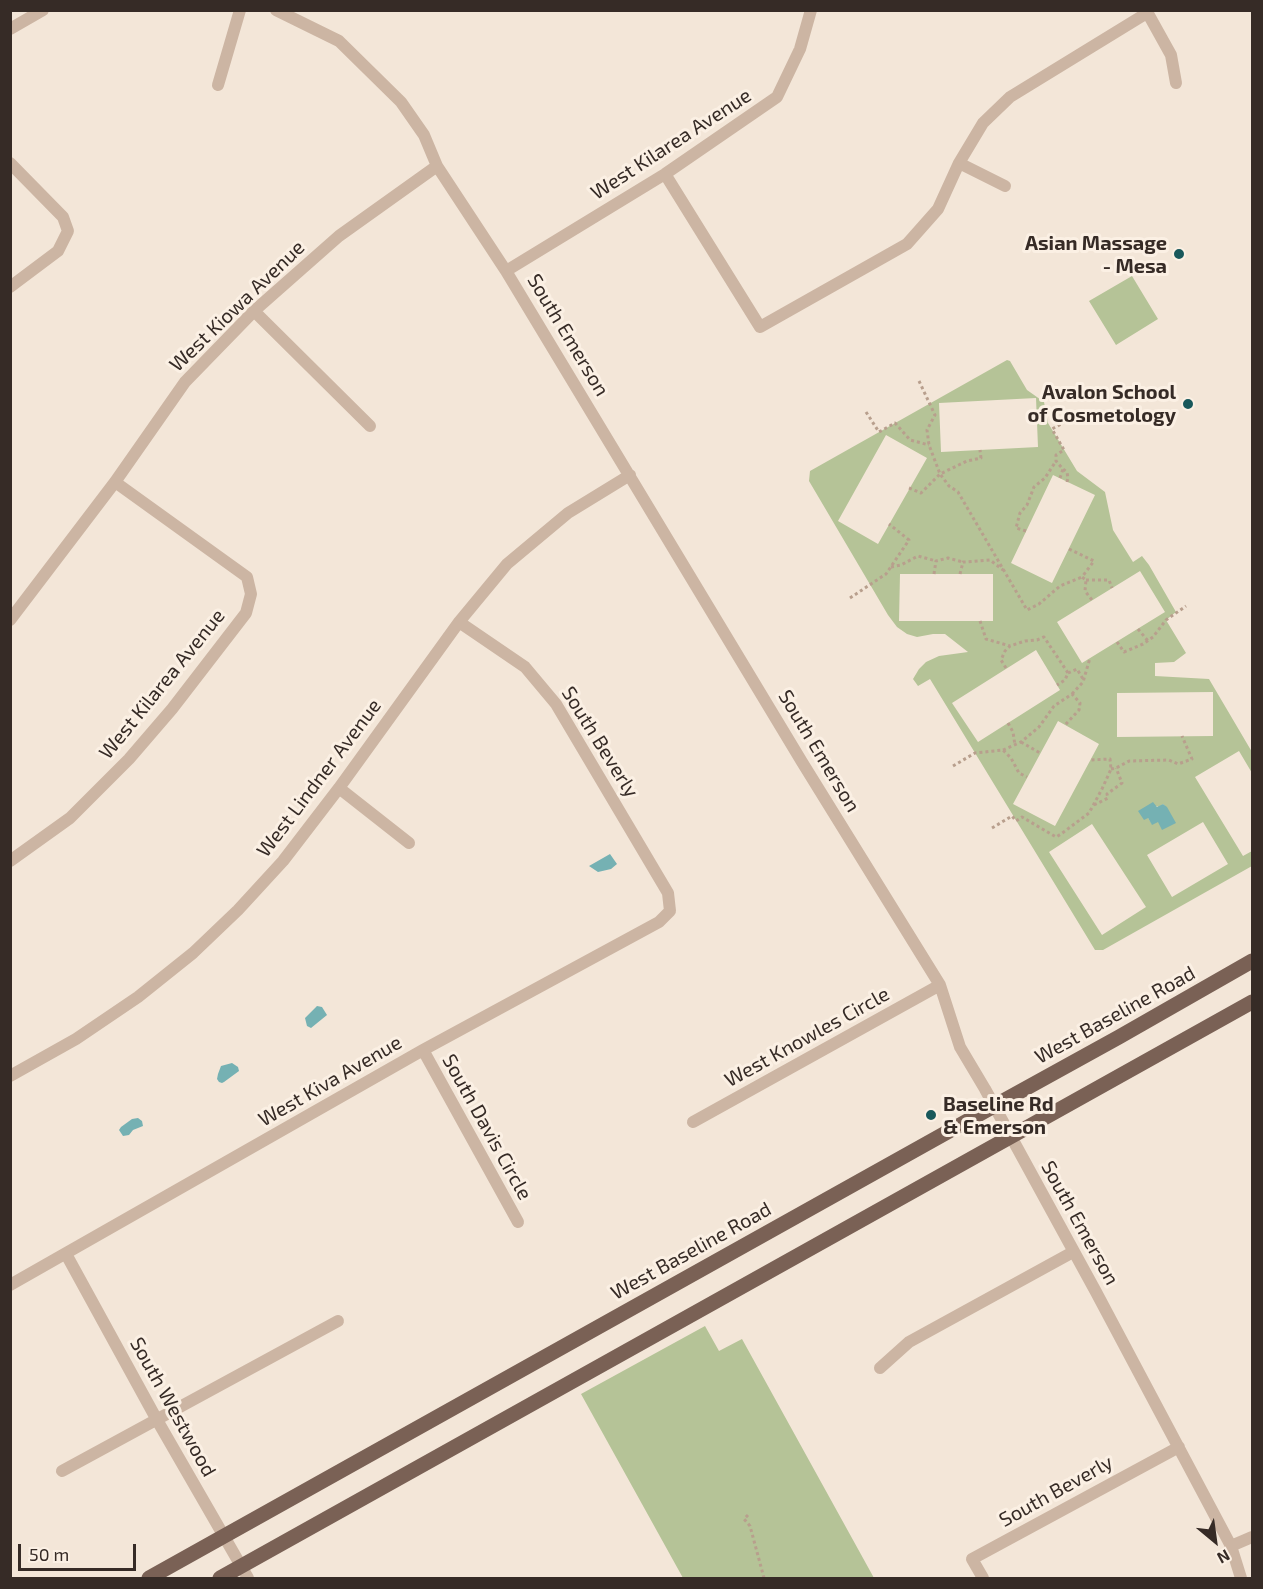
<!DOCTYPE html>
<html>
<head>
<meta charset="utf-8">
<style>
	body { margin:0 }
	#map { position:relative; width:1263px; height:1589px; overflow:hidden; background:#f3e6d8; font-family:"Exo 2",sans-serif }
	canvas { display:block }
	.frame { position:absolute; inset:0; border:12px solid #362b26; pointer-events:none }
	.north { position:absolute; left:1185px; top:1511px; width:60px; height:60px; -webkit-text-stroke:4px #fbf0e4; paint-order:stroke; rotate:151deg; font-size:16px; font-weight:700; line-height:24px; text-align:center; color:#362b26 }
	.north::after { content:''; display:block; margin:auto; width:21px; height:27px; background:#362b26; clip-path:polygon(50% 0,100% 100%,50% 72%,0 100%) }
	.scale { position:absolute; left:18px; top:1544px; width:118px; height:27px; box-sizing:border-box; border:3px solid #362b26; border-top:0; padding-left:8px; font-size:18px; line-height:21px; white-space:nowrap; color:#362b26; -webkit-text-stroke:4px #fbf0e4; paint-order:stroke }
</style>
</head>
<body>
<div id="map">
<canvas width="1263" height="1589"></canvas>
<div class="frame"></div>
<div class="north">N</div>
<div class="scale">50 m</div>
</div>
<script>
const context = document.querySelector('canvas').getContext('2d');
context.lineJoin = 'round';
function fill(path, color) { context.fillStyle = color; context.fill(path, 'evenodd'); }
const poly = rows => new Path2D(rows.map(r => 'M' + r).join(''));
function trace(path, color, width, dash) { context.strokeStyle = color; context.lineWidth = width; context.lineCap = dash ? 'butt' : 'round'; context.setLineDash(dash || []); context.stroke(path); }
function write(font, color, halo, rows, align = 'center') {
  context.font = font + ' "Exo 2",sans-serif'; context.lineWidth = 6; context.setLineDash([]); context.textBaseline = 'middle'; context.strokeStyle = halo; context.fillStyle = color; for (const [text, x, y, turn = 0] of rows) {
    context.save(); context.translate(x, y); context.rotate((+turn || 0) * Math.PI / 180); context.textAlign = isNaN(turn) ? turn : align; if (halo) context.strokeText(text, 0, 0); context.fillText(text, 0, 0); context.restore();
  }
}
fill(poly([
	[1132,276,1158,319,1116,345,1089,301],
	[1007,360,1010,361,1027,390,1044,402,1048,423,1077,471,1105,492,1113,530,1133,562,1142,556,1149,565,1176,612,1166,620,1186,653,1174,662,1155,663,1155,676,1209,679,1252,752,1252,773,1239,751,1195,777,1243,856,1252,851,1252,866,1103,950,1095,950,930,679,918,686,913,679,919,669,926,662,939,656,968,652,945,634,933,634,917,637,907,634,897,627,888,615,809,481,810,471],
	[1036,398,1038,447,941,452,939,403],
	[886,435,927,458,878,544,838,521],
	[1053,475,1095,495,1052,583,1011,563],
	[1140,571,1165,612,1082,663,1057,622],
	[900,574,993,574,993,621,899,621],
	[1036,650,1060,690,978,742,952,703],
	[1213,692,1213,736,1117,737,1117,693],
	[1058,721,1099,744,1055,826,1013,804],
	[1163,804,1165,806,1152,824,1148,818,1156,806,1159,807],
	[1203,822,1228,864,1172,897,1147,855],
	[1092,824,1146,907,1102,935,1049,852],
	[705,1326,719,1351,742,1339,874,1578,683,1578,581,1394]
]), '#b5c397');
fill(poly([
	[1153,802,1157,807,1163,804,1167,807,1176,823,1162,830,1158,822,1152,825,1148,818,1144,820,1138,811],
	[610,854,617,864,611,869,598,872,589,866],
	[317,1006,322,1007,327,1015,311,1028,307,1026,305,1018],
	[232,1063,238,1067,239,1071,224,1082,222,1083,219,1082,217,1079,218,1074,221,1066],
	[138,1118,142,1121,143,1126,133,1130,129,1135,123,1136,119,1130,121,1127,132,1119]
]), '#75b1b3');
trace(poly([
	[919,381,935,415,927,430,929,445,940,474,949,486,958,492,1027,610,1039,604,1060,586,1082,577],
	[866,412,879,432,895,423,910,440,929,445],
	[1060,478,1063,469],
	[1067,482,1068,478,1067,472,1063,469,1056,461,1056,455,1064,450,1052,429,1072,418],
	[909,488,921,493,940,474,967,461,981,458,980,450],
	[1026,531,1016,528,1020,513,1027,505,1034,487,1045,478,1056,461],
	[1069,549,1094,561,1082,577,1086,580,1085,591,1092,600],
	[891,567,901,565,918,556,936,561],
	[934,574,936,561,948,558,963,562],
	[960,574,963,562,966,562,990,560,1003,570],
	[1086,580,1109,580,1112,588],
	[850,598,886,574,909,540,889,524],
	[980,621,986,639,1010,646],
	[1138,629,1148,641],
	[1117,642,1124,652,1143,644,1153,637,1166,620,1186,606],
	[1006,668,1001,660,1005,651,1010,646,1025,641,1037,640,1044,637,1068,673,1065,680,1057,685],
	[1068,673,1077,669,1083,679],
	[1072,694,1083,682,1090,658],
	[1008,723,1013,732,1015,745],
	[1021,742,1040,753],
	[1003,750,1021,742,1039,727,1054,706,1072,694,1080,703,1079,710,1065,725],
	[953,766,975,753,1003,750,1011,758,1019,773,1027,777],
	[1111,769,1116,768,1129,761,1169,760,1178,764,1192,759,1182,736],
	[1094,805,1108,798,1107,794,1122,783,1116,768],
	[992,828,1012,816,1016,821,1022,817,1056,837,1061,834,1089,813,1102,789,1111,769,1110,759,1090,760],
	[748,1515,744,1519,750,1526,764,1578]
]), '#b89f8d', 3, [3, 3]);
trace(poly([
	[276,10,339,41,401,102,424,135,437,166,506,271,802,762,940,985,960,1047,985,1089,1096,1292,1231,1546,1241,1578],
	[1146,10,1171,55,1176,83],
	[10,29,43,10],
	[218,85,240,10],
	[10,163,63,217,68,231,58,251,10,287],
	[959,163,1005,186],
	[665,174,760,327,907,244,938,209,959,163,983,123,1010,97,1147,13],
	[506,271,665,174,777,97,800,49,811,10],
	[254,311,370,426],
	[10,620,115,482,185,382,254,311,339,236,437,166],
	[339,788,409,843],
	[10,861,70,818,129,759,172,709,246,613,251,594,247,577,115,482],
	[423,1050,518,1222],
	[10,1076,76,1039,138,997,193,953,238,910,283,861,339,788,459,622,507,564,568,513,630,475],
	[693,1122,940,985],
	[66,1254,157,1420,248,1578],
	[10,1285,423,1050,659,922,670,911,668,893,556,704,525,667,459,622],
	[880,1368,909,1342,1073,1252],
	[62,1471,338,1321],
	[1231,1546,1252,1537],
	[983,1578,972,1559,1179,1447]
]), '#ccb5a3', 12);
trace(poly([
	[149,1578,994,1106,1119,1037,1252,961],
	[220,1578,1252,1002]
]), '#7a6155', 15);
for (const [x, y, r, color] of [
	[1179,254,6,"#18585b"],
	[1188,404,6,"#18585b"],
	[931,1115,6,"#18585b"]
]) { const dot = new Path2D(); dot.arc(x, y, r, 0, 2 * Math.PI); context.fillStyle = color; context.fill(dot); trace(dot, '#fbf0e4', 2); }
write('20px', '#362b26', '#fbf0e4', [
	["West Kilarea Avenue",671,144,-33],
	["West Kiowa Avenue",237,306,-44],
	["South Emerson",568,335,59],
	["West Kilarea Avenue",162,684,-51],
	["South Beverly",600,742,58],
	["South Emerson",819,751,59],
	["West Lindner Avenue",319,778,-53],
	["West Baseline Road",1115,1015,-29],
	["West Knowles Circle",807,1037,-29],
	["West Kiva Avenue",330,1081,-30],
	["South Davis Circle",487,1127,61],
	["South Emerson",1080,1223,61],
	["West Baseline Road",691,1251,-29],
	["South Westwood",173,1407,61],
	["South Beverly",1056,1491,-29]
]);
write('bold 20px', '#362b26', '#fbf0e4', [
	["Asian Massage",1167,243],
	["- Mesa",1167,266],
	["Avalon School",1176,392],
	["of Cosmetology",1176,415],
	["Baseline Rd",943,1104,"left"],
	["& Emerson",943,1127,"left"]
], 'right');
</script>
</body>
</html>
